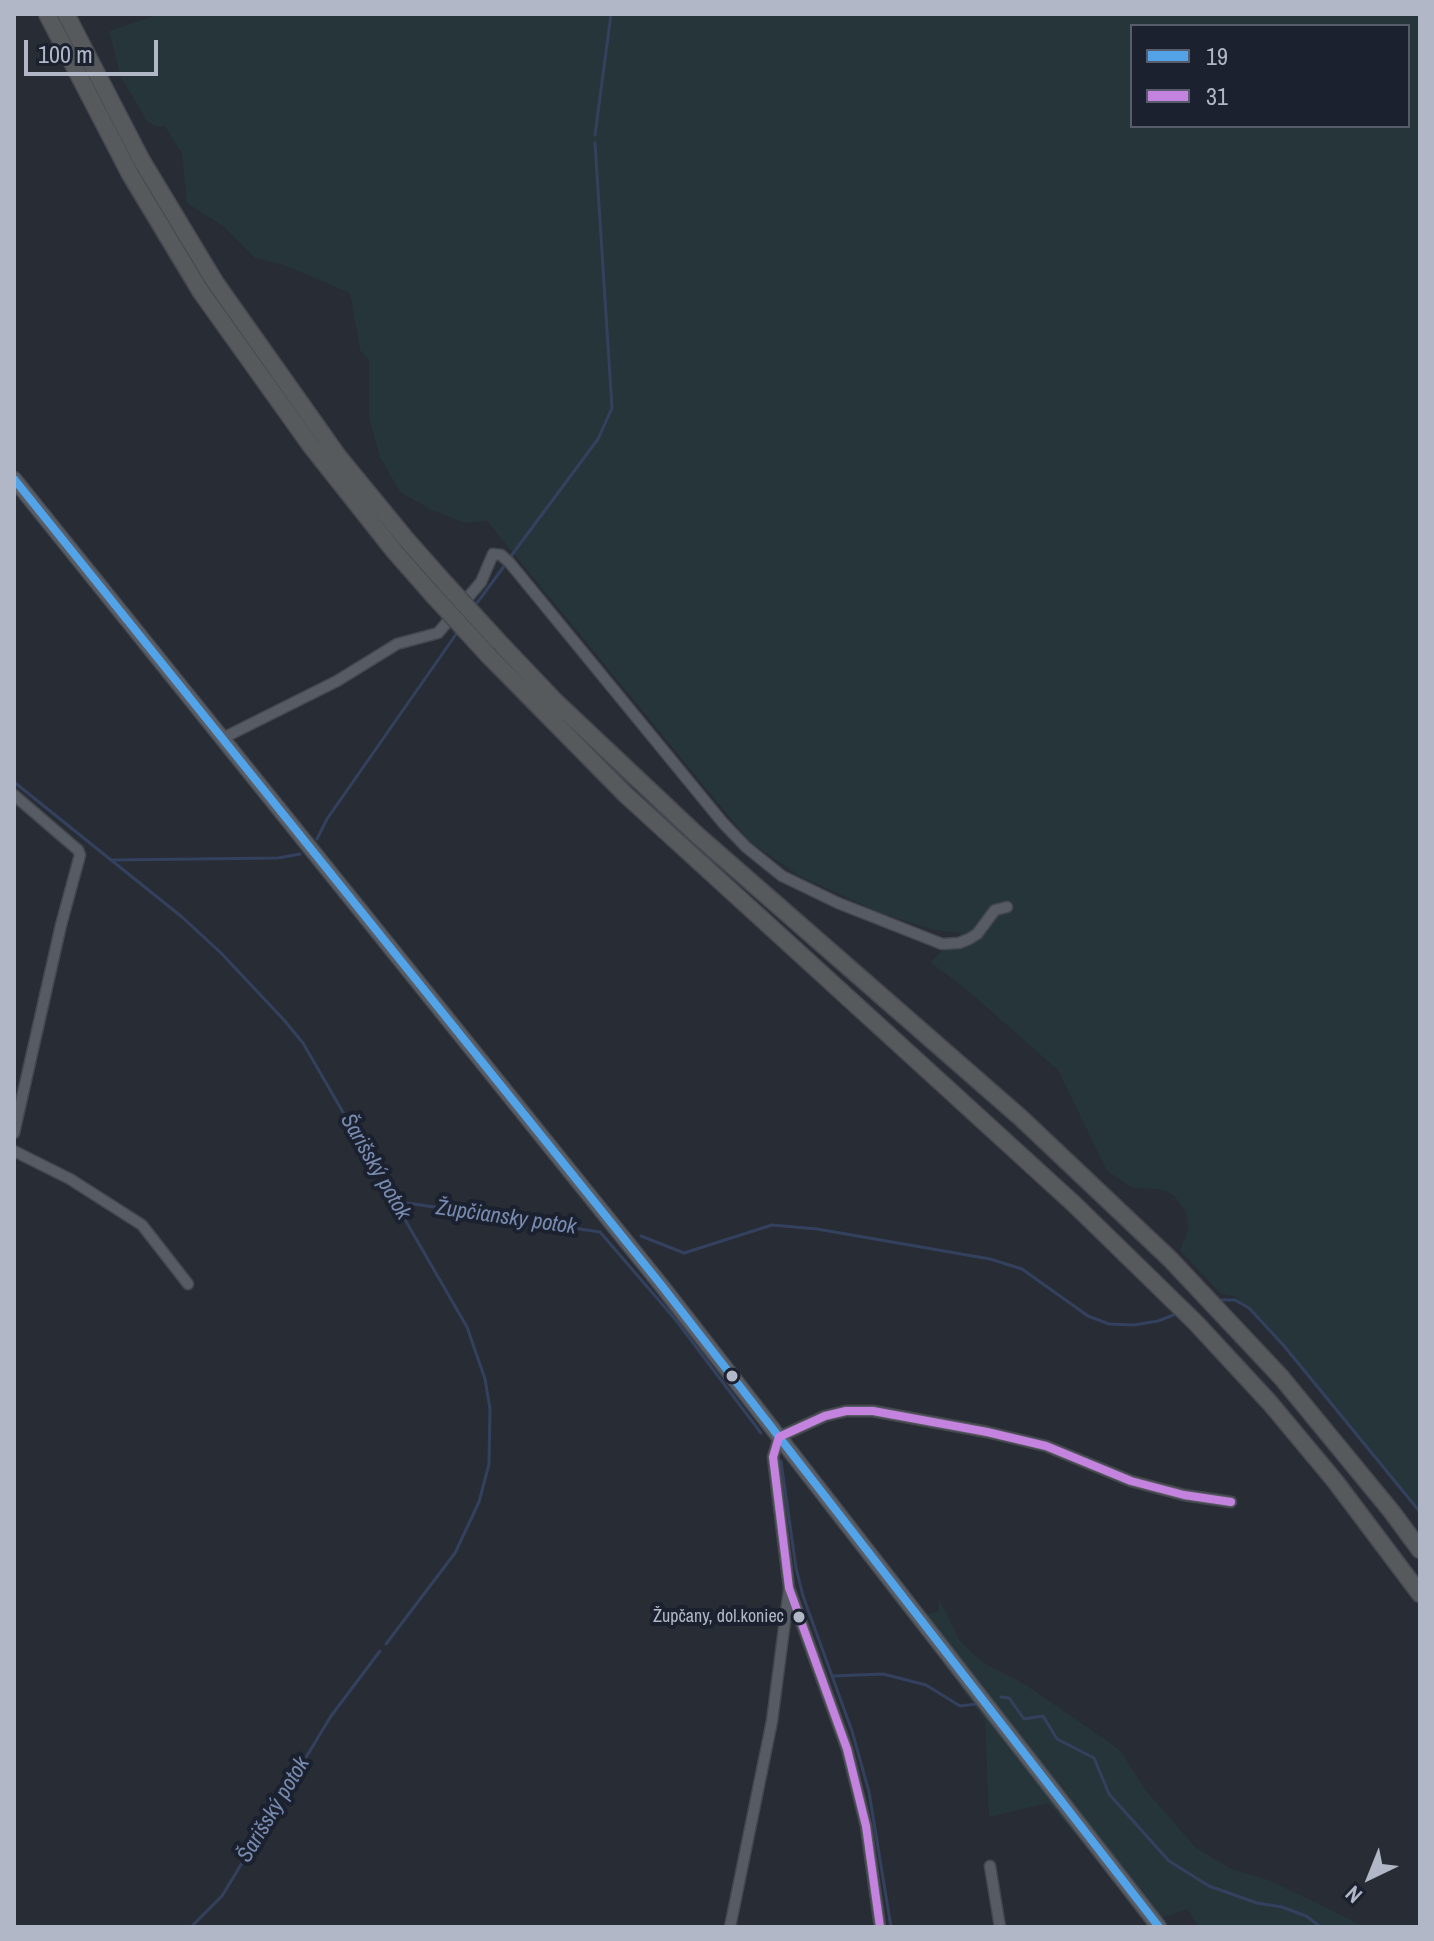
<!DOCTYPE html>
<html>
<head>
<meta charset="utf-8">
<style>
	body { margin:0 }
	#map { position:relative; width:1434px; height:1941px; overflow:hidden; background:#282c34; font-family:"Archivo Narrow",sans-serif }
	canvas { display:block }
	.frame { position:absolute; inset:0; border:16px solid #b1b7c7; pointer-events:none }
	.legend { position:absolute; left:1130px; top:24px; width:280px; height:104px; box-sizing:border-box; background:#1b212f; border:2px solid #575d6c; margin:0; padding:10px 14px; list-style:none; font-size:24px; color:#b1b7c7 }
	.legend li { display:flex; align-items:center; gap:16px; height:40px }
	.legend b { width:40px; border:2px solid #575d6c }
	.north { position:absolute; left:1330px; top:1837px; width:80px; height:80px; -webkit-text-stroke:6px #1b212f; paint-order:stroke; rotate:223deg; font-size:22px; font-weight:700; line-height:32px; text-align:center; color:#b1b7c7 }
	.north::after { content:''; display:block; margin:auto; width:28px; height:36px; background:#b1b7c7; clip-path:polygon(50% 0,100% 100%,50% 72%,0 100%) }
	.scale { position:absolute; left:24px; top:40px; width:134px; height:36px; box-sizing:border-box; border:4px solid #b1b7c7; border-top:0; padding-left:10px; font-size:24px; line-height:28px; white-space:nowrap; color:#b1b7c7; -webkit-text-stroke:6px #1b212f; paint-order:stroke }
</style>
</head>
<body>
<div id="map">
<canvas width="1434" height="1941"></canvas>
<div class="frame"></div>
<ul class="legend">
<li><b style="height:10px;background:#53a3e8"></b>19</li>
<li><b style="height:10px;background:#c483df"></b>31</li>
</ul>
<div class="north">N</div>
<div class="scale">100 m</div>
</div>
<script>
const context = document.querySelector('canvas').getContext('2d');
context.lineJoin = 'round';
function fill(path, color) { context.fillStyle = color; context.fill(path, 'evenodd'); }
const poly = rows => new Path2D(rows.map(r => 'M' + r).join(''));
function trace(path, color, width, dash) { context.strokeStyle = color; context.lineWidth = width; context.lineCap = dash ? 'butt' : 'round'; context.setLineDash(dash || []); context.stroke(path); }
function write(font, color, halo, rows, align = 'center') {
  context.font = font + ' "Archivo Narrow",sans-serif'; context.lineWidth = 8; context.setLineDash([]); context.textBaseline = 'middle'; context.strokeStyle = halo; context.fillStyle = color; for (const [text, x, y, turn = 0] of rows) {
    context.save(); context.translate(x, y); context.rotate((+turn || 0) * Math.PI / 180); context.textAlign = isNaN(turn) ? turn : align; if (halo) context.strokeText(text, 0, 0); context.fillText(text, 0, 0); context.restore();
  }
}
fill(poly([
	[159,14,1420,14,1420,1513,1270,1332,1235,1296,1221,1294,1180,1250,1188,1230,1186,1213,1174,1195,1160,1189,1133,1188,1107,1171,1058,1070,967,990,930,962,962,933,934,930,880,913,800,876,750,842,487,521,465,523,432,510,400,492,380,457,369,418,369,360,360,350,350,293,284,265,255,258,224,227,187,203,182,154,165,126,155,126,147,121,121,77,109,31],
	[1132,26,1408,26,1408,126,1132,126],
	[939,1599,960,1641,980,1661,1023,1683,1120,1750,1144,1788,1195,1847,1231,1869,1269,1880,1365,1927,1199,1927,1187,1909,1151,1922,1048,1803,989,1817,985,1721,916,1625,924,1614,939,1612]
]), '#25353a');
trace(poly([
	[595,135,611,14],
	[511,556,598,439,612,408,595,143],
	[474,607,505,565],
	[14,782,182,917,221,953,284,1020,303,1043,467,1327,485,1379,490,1409,489,1464,479,1502,455,1553,386,1644],
	[317,839,327,819,459,630],
	[113,860,278,858,300,854],
	[394,1201,600,1232,675,1319,761,1433],
	[641,1236,684,1253,772,1225,817,1229,990,1259,1022,1269,1088,1316,1109,1324,1134,1325,1158,1321,1176,1314],
	[1217,1300,1235,1300,1249,1308,1285,1347,1420,1512],
	[781,1461,796,1568,803,1596,852,1731,869,1792,891,1927],
	[833,1676,883,1674,926,1685,960,1706,977,1704],
	[1001,1697,1009,1698,1024,1719,1043,1716,1057,1739,1094,1758,1109,1794,1169,1861,1209,1886,1257,1903,1282,1907,1306,1916,1321,1927],
	[191,1927,222,1896,331,1716,380,1651]
]), '#34415e', 3);
const minor = poly([
	[223,738,337,681,397,644,438,633,481,582,493,554,501,555,509,562,723,823,746,847,782,876,838,903,942,944,959,943,969,939,977,934,995,910,1007,907],
	[14,795,78,850,80,855,61,925,14,1133],
	[14,1151,70,1179,142,1225,188,1284],
	[990,1866,1000,1927],
	[730,1927,772,1721,789,1590],
	[880,1927,866,1826,847,1749,789,1588,773,1457,779,1437,825,1416,846,1411,873,1411,987,1432,1046,1446,1131,1481,1184,1495,1231,1502]
]);
const major = poly([
	[14,479,662,1286,1159,1927]
]);
const highway = poly([
	[47,14,130,174,201,292,311,446,395,552,432,594],
	[66,14,142,161,215,282,338,456,406,539,444,582],
	[498,641,556,702,696,834,1021,1118,1170,1259,1281,1377,1392,1512,1420,1550],
	[489,656,626,795,1074,1204,1196,1323,1270,1403,1335,1481,1420,1594]
]);
trace(minor, '#44474d', 13);
trace(major, '#454951', 17);
trace(highway, '#454850', 19);
trace(minor, '#575b63', 10);
trace(major, '#595d65', 14);
trace(highway, '#575a5d', 16);
const highwayBridge = poly([
	[444,582,498,641],
	[432,594,489,656]
]);
trace(highwayBridge, '#454850', 19, []);
trace(highwayBridge, '#575a5d', 16);
trace(poly([
	[14,479,662,1286,1159,1927]
]), '#53a3e8', 8);
trace(poly([
	[880,1927,866,1826,847,1749,789,1588,773,1457,779,1437,825,1416,846,1411,873,1411,987,1432,1046,1446,1131,1481,1184,1495,1231,1502]
]), '#c483df', 8);
for (const [x, y, r, color] of [
	[732,1376,7,"#b1b7c7"],
	[799,1617,7,"#b1b7c7"]
]) { const dot = new Path2D(); dot.arc(x, y, r, 0, 2 * Math.PI); context.fillStyle = color; context.fill(dot); trace(dot, '#1b212f', 3); }
write('18px', '#b1b7c7', '#1b212f', [
	["Župčany, dol.koniec",784,1617]
], 'right');
write('italic 22px', '#788aaf', '#1b212f', [
	["Šarišský potok",375,1167,60],
	["Župčiansky potok",506,1218,8],
	["Šarišský potok",274,1810,-59]
]);
</script>
</body>
</html>
